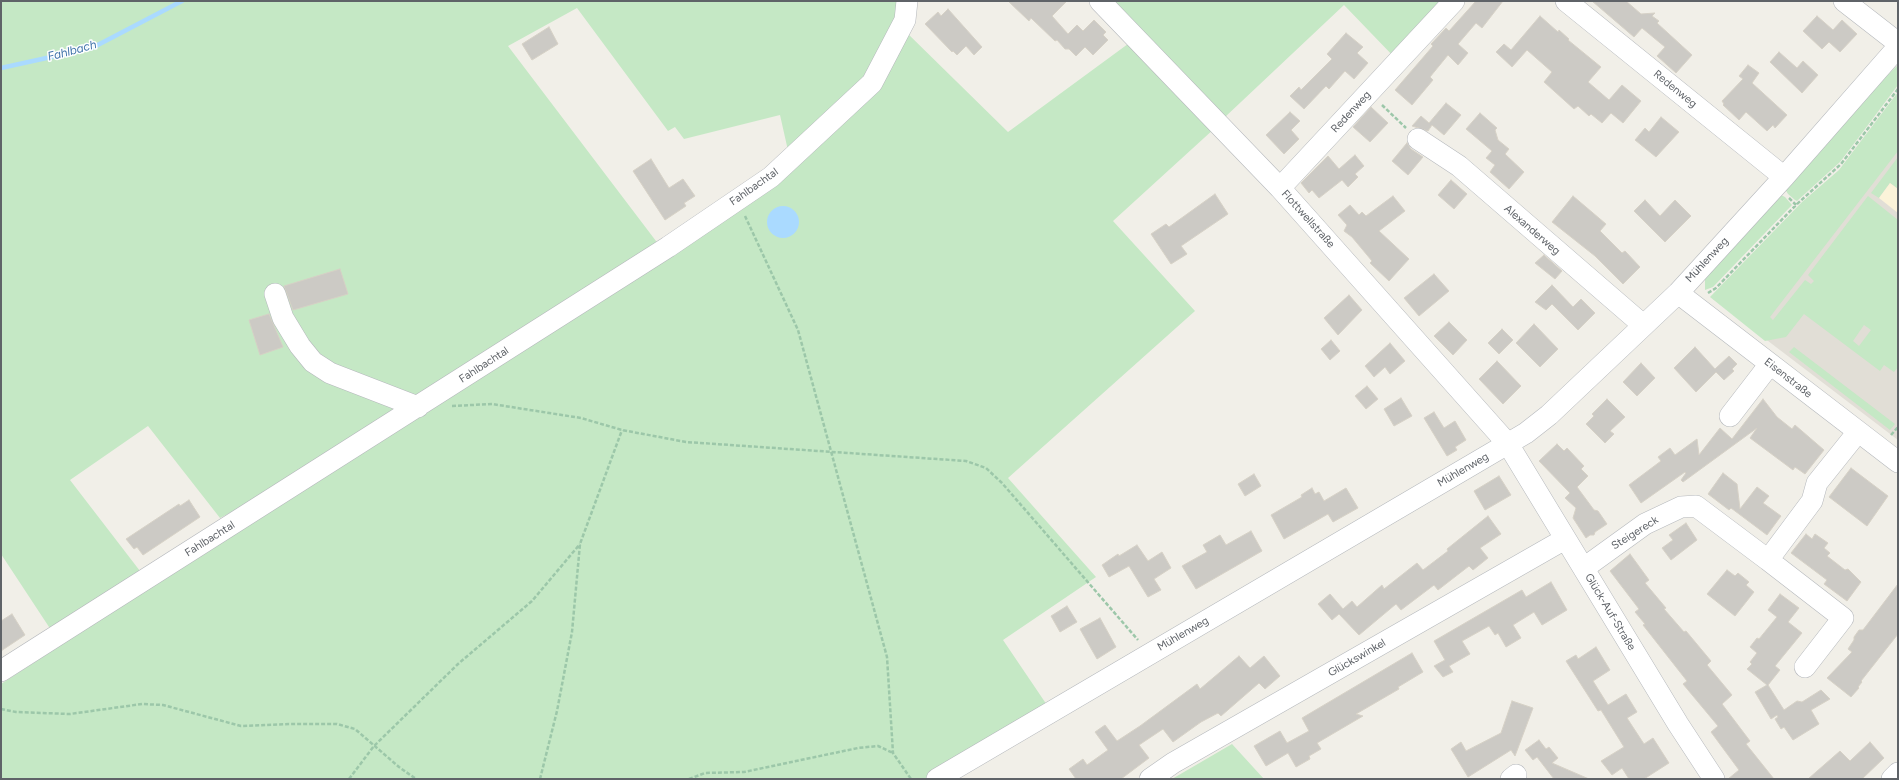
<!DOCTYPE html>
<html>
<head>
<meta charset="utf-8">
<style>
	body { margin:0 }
	#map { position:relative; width:1899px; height:780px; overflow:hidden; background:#f1efe8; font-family:Figtree,sans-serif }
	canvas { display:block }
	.frame { position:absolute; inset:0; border:2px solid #5f6368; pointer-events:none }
</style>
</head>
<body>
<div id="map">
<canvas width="1899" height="780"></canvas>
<div class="frame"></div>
</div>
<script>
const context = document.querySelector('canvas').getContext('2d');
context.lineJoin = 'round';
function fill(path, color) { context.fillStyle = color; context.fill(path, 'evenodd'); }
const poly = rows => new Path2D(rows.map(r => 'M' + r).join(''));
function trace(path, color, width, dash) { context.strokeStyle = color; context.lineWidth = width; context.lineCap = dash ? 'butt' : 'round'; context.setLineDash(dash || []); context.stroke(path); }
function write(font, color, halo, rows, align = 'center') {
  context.font = font + ' Figtree,sans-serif'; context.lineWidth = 3; context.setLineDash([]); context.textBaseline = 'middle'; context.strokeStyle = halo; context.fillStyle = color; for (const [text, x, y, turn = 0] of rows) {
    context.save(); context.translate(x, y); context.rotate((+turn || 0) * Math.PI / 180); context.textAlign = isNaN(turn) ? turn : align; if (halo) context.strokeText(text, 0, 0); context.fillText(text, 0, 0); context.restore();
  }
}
fill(poly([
	[1898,97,1898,440,1713,299,1802,207,1843,171]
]), '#e1ded6');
fill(poly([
	[1,1,903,1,872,76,789,155,780,115,684,139,675,127,668,131,577,8,508,46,659,245,278,488,220,518,148,426,70,480,140,571,51,630,1,554],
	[1109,1,1448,1,1396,59,1344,5,1224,118],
	[904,30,1008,132,1132,41,1215,128,1113,221,1195,311,1008,478,1096,577,1003,640,1049,708,925,779,1,779,1,684,774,180],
	[1898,65,1898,85,1859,137,1840,162,1797,201,1795,200,1788,194,1785,189,1866,95],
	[1898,92,1898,151,1770,317,1773,320,1805,280,1811,284,1814,281,1808,275,1868,196,1898,220,1898,367,1894,372,1884,365,1880,371,1804,314,1786,337,1765,341,1710,297,1802,202,1839,170],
	[1864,325,1871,330,1859,346,1853,341],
	[1898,157,1898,189,1890,183,1879,198,1871,193],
	[1779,194,1785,197,1792,205,1713,287,1705,290,1705,274],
	[1794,347,1895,424,1890,430,1789,352],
	[1232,744,1264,779,1172,779]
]), '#c5e8c5');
fill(poly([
	[1890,183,1898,189,1898,213,1879,198]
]), '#fbf3d9');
fill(poly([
	'767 222a16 16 0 1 1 32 0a16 16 0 1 1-32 0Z'
]), '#aadaff');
trace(poly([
	[1,68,92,48,182,1]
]), '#aadaff', 4.5);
const building = poly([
	[1008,1,1067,1,1052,16,1068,34,1077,25,1083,31,1094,20,1106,32,1103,35,1108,40,1093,55,1085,47,1076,56,1069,49,1065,49,1057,40,1055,41,1031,18,1029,21,1008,1],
	[1476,1,1503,1,1482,28,1476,23,1458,44,1468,53,1458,65,1448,55,1430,77,1433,80,1412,105,1395,90,1433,46,1431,44,1446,28,1449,31,1476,1],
	[1592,1,1626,1,1641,14,1655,13,1652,16,1659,21,1657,23,1692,55,1676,73,1657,56,1665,47,1642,28,1634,37,1592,1],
	[948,9,982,47,974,55,966,46,957,55,953,51,952,52,925,24,938,12,941,16,948,9],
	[1540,16,1558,32,1559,30,1569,39,1568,40,1601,67,1588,82,1609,100,1622,85,1641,101,1623,123,1611,113,1602,123,1591,114,1589,116,1578,106,1574,109,1544,82,1552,72,1527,50,1512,67,1496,52,1504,44,1511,50,1540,16],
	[1817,16,1833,30,1842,20,1857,34,1840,52,1829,42,1822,49,1803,31,1817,16],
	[549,27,558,44,532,60,522,44,549,27],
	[1346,33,1363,47,1357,53,1368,63,1354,79,1345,71,1329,89,1326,86,1304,109,1290,96,1299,87,1301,90,1332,59,1327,54,1346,33],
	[1779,52,1797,68,1803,61,1818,75,1802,93,1770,62,1779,52],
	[1748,65,1759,73,1752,83,1787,115,1775,128,1773,125,1767,131,1746,112,1739,120,1723,105,1724,104,1722,101,1743,79,1739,76,1748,65],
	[1446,103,1461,115,1444,135,1432,125,1428,131,1412,126,1421,116,1429,123,1446,103],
	[1371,107,1388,123,1370,142,1353,127,1371,107],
	[1290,112,1300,121,1291,130,1299,139,1284,154,1266,135,1290,112],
	[1480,113,1497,128,1495,130,1498,140,1509,149,1505,154,1524,172,1509,189,1490,172,1495,165,1486,158,1492,151,1466,129,1480,113],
	[1661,117,1679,132,1656,157,1635,140,1645,128,1649,132,1661,117],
	[1407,143,1411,149,1423,157,1408,175,1392,161,1407,143],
	[1355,155,1364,166,1355,174,1358,177,1348,187,1342,180,1319,198,1312,190,1309,193,1301,183,1328,156,1339,169,1355,155],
	[651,159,669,188,683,179,695,196,684,203,686,206,665,220,633,171,651,159],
	[1451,180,1467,194,1454,209,1438,195,1451,180],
	[1215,194,1228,214,1181,246,1187,254,1171,264,1151,234,1166,224,1169,227,1215,194],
	[1393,196,1405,211,1379,231,1409,259,1389,281,1370,263,1372,261,1352,237,1344,231,1347,225,1338,215,1350,205,1359,215,1362,212,1366,216,1393,196],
	[1573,196,1606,224,1600,231,1622,253,1625,251,1640,267,1623,284,1595,256,1552,222,1573,196],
	[1645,200,1660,216,1675,200,1691,216,1665,242,1634,211,1645,200],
	[1544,255,1562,271,1555,279,1535,263,1544,255],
	[340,269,348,294,293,310,284,286,340,269],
	[1434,274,1449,291,1419,316,1404,298,1434,274],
	[1552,285,1573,307,1581,299,1595,313,1578,330,1552,304,1546,310,1535,302,1552,285],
	[1349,295,1362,310,1338,335,1324,318,1349,295],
	[269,314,283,347,260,355,249,320,269,314],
	[1449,322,1467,340,1453,355,1434,336,1449,322],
	[1534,324,1558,349,1540,367,1516,343,1534,324],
	[1502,329,1513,340,1499,354,1488,343,1502,329],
	[1331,340,1340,351,1330,360,1321,349,1331,340],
	[1390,343,1405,361,1390,374,1385,367,1374,377,1365,366,1390,343],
	[1695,347,1715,369,1729,356,1737,364,1732,369,1734,371,1724,380,1716,372,1696,392,1674,368,1695,347],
	[1497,361,1521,386,1503,404,1479,379,1497,361],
	[1641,363,1655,378,1637,396,1623,382,1641,363],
	[1367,386,1378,399,1366,409,1355,396,1367,386],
	[1401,398,1412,416,1394,426,1384,409,1401,398],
	[1607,399,1625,417,1610,431,1614,434,1605,443,1586,424,1594,416,1592,414,1607,399],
	[1763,399,1777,417,1792,429,1795,425,1824,450,1805,474,1795,467,1793,470,1750,438,1757,428,1683,482,1681,480,1686,473,1685,472,1641,503,1629,485,1661,461,1658,457,1670,448,1675,455,1697,439,1699,455,1720,428,1732,439,1763,399],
	[1434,412,1444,428,1455,421,1466,440,1455,447,1457,450,1447,456,1424,418,1434,412],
	[1557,444,1564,451,1567,448,1584,466,1581,469,1588,476,1577,487,1594,510,1598,511,1607,524,1595,532,1594,535,1590,535,1586,538,1573,518,1576,508,1565,498,1570,493,1539,461,1557,444],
	[1851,468,1888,496,1867,526,1829,497,1851,468],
	[1723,473,1737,484,1740,509,1757,487,1769,496,1763,503,1781,516,1767,535,1731,508,1729,510,1708,494,1723,473],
	[1254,474,1261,486,1245,496,1238,484,1254,474],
	[1499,476,1511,495,1485,510,1474,491,1499,476],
	[1312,488,1315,494,1319,492,1324,501,1346,488,1358,508,1333,522,1328,514,1284,539,1271,515,1302,497,1301,495,1312,488],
	[189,500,200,517,143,555,137,547,134,549,126,539,179,504,180,506,189,500],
	[1488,516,1501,534,1480,548,1488,558,1473,570,1469,566,1438,590,1434,585,1401,610,1396,604,1359,635,1339,614,1332,620,1318,604,1330,594,1343,609,1352,601,1357,607,1382,585,1384,589,1417,563,1423,570,1448,551,1447,549,1488,516],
	[1686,523,1697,540,1671,560,1662,548,1673,540,1669,535,1686,523],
	[1251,531,1262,551,1196,589,1182,566,1207,552,1203,545,1220,535,1226,545,1251,531],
	[1806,534,1812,539,1815,534,1828,543,1824,548,1830,553,1827,556,1845,570,1848,569,1861,582,1847,601,1824,584,1827,580,1791,553,1806,534],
	[1137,545,1148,561,1162,552,1171,568,1154,579,1161,590,1148,597,1129,566,1109,577,1102,565,1118,554,1119,556,1137,545],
	[1630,554,1649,580,1645,583,1666,608,1664,609,1684,632,1686,631,1711,661,1707,665,1732,695,1722,704,1750,741,1746,744,1774,779,1728,779,1739,770,1711,732,1718,726,1683,684,1687,681,1643,625,1645,624,1635,612,1639,609,1610,571,1630,554],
	[1727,570,1735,576,1738,573,1749,582,1746,585,1754,592,1735,616,1707,594,1727,570],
	[1551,582,1567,610,1542,625,1534,612,1513,625,1521,638,1506,647,1498,633,1495,635,1489,626,1462,641,1470,654,1449,666,1453,672,1443,677,1434,666,1445,660,1434,641,1522,590,1526,597,1551,582],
	[1898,584,1898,634,1861,681,1862,682,1858,687,1859,688,1851,697,1827,678,1852,652,1848,649,1854,640,1854,637,1859,630,1863,630,1898,584],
	[1780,594,1799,608,1788,622,1802,633,1775,666,1780,670,1768,685,1784,710,1797,701,1802,702,1821,690,1830,699,1811,710,1819,724,1793,740,1784,727,1781,729,1775,719,1778,717,1777,715,1771,719,1755,692,1767,685,1747,669,1752,664,1750,662,1757,653,1750,647,1757,638,1759,639,1777,617,1768,610,1780,594],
	[1067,606,1077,622,1060,632,1051,616,1067,606],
	[12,614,25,635,1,651,1,621,12,614],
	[1100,618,1116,647,1097,659,1080,629,1100,618],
	[1596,647,1610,670,1593,681,1608,705,1626,694,1637,712,1627,718,1644,744,1653,738,1669,763,1644,779,1629,779,1622,768,1612,775,1601,761,1624,747,1601,710,1598,711,1566,661,1576,655,1578,659,1596,647],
	[1412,653,1423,672,1398,687,1399,689,1356,714,1363,716,1317,743,1321,749,1309,756,1310,759,1296,767,1288,753,1266,766,1254,746,1280,731,1287,743,1309,731,1302,718,1412,653],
	[1239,656,1250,668,1264,656,1280,676,1265,689,1259,683,1221,716,1218,713,1201,722,1173,742,1163,729,1139,745,1149,758,1121,779,1076,779,1069,769,1083,759,1087,765,1108,750,1095,732,1105,725,1117,741,1140,726,1197,684,1200,689,1239,656],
	[1512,701,1533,708,1515,756,1511,750,1468,777,1451,749,1461,742,1466,751,1501,733,1512,701],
	[1539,740,1546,749,1549,747,1558,758,1552,763,1589,779,1554,779,1537,757,1533,760,1525,750,1539,740],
	[1870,742,1884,758,1862,779,1808,779,1840,751,1850,761,1870,742]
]);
fill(building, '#cccac5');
trace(building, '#d6d1c6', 1);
const minor = poly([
	[1100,1,1280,188,1508,444,1678,724,1714,779],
	[1566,1,1784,177],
	[1844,1,1898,43],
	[1418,139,1459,166,1643,325],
	[1280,188,1454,1],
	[1678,293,1898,462],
	[275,294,283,318,300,346,313,362,330,373,418,407],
	[1730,416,1770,364],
	[1584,568,1645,524,1681,507,1696,506,1768,560],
	[1805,667,1843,618,1768,560,1812,501,1817,483,1857,433],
	[1,671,668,247,771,177,872,83,905,20,907,1],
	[937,779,1526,433,1549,415,1678,293,1784,177,1898,47],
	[1150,779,1173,763,1565,539],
	[1511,779,1516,775],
	[1892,779,1898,773]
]);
trace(minor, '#b5b8bc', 22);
trace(poly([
	[1382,105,1406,128],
	[1789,198,1796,205],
	[745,216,798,330,887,657,893,753,911,779],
	[1708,293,1716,288,1796,205,1841,164,1898,89],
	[452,406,492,404,581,418,622,430,686,442,966,461,986,468,1002,483,1138,640],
	[1891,435,1898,427],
	[1,709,16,712,70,714,142,704,163,705,241,726,289,724,337,724,355,729,399,767,416,779],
	[349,779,374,746,458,664,532,601,580,544],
	[540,779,557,711,572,632,580,544,622,430],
	[689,779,705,773,744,772,858,748,878,746,893,753]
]), '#9cc7a9', 2.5, [4, 2]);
trace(minor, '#fff', 21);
write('11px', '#5f6368', '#fff', [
	["Redenweg",1675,89,39],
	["Redenweg",1351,112,-47],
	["Fahlbachtal",754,187,-35],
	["Flottwellstraße",1308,219,48],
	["Alexanderweg",1532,230,41],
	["Mühlenweg",1707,260,-47],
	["Fahlbachtal",484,365,-33],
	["Eisenstraße",1788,378,38],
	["Mühlenweg",1463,470,-30],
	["Steigereck",1635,533,-32],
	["Fahlbachtal",210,539,-32],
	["Glück-Auf-Straße",1610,612,59],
	["Mühlenweg",1183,634,-30],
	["Glückswinkel",1357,658,-30]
]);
write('italic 12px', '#4174aa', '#fff', [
	["Fahlbach",72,51,-15]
]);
</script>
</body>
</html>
